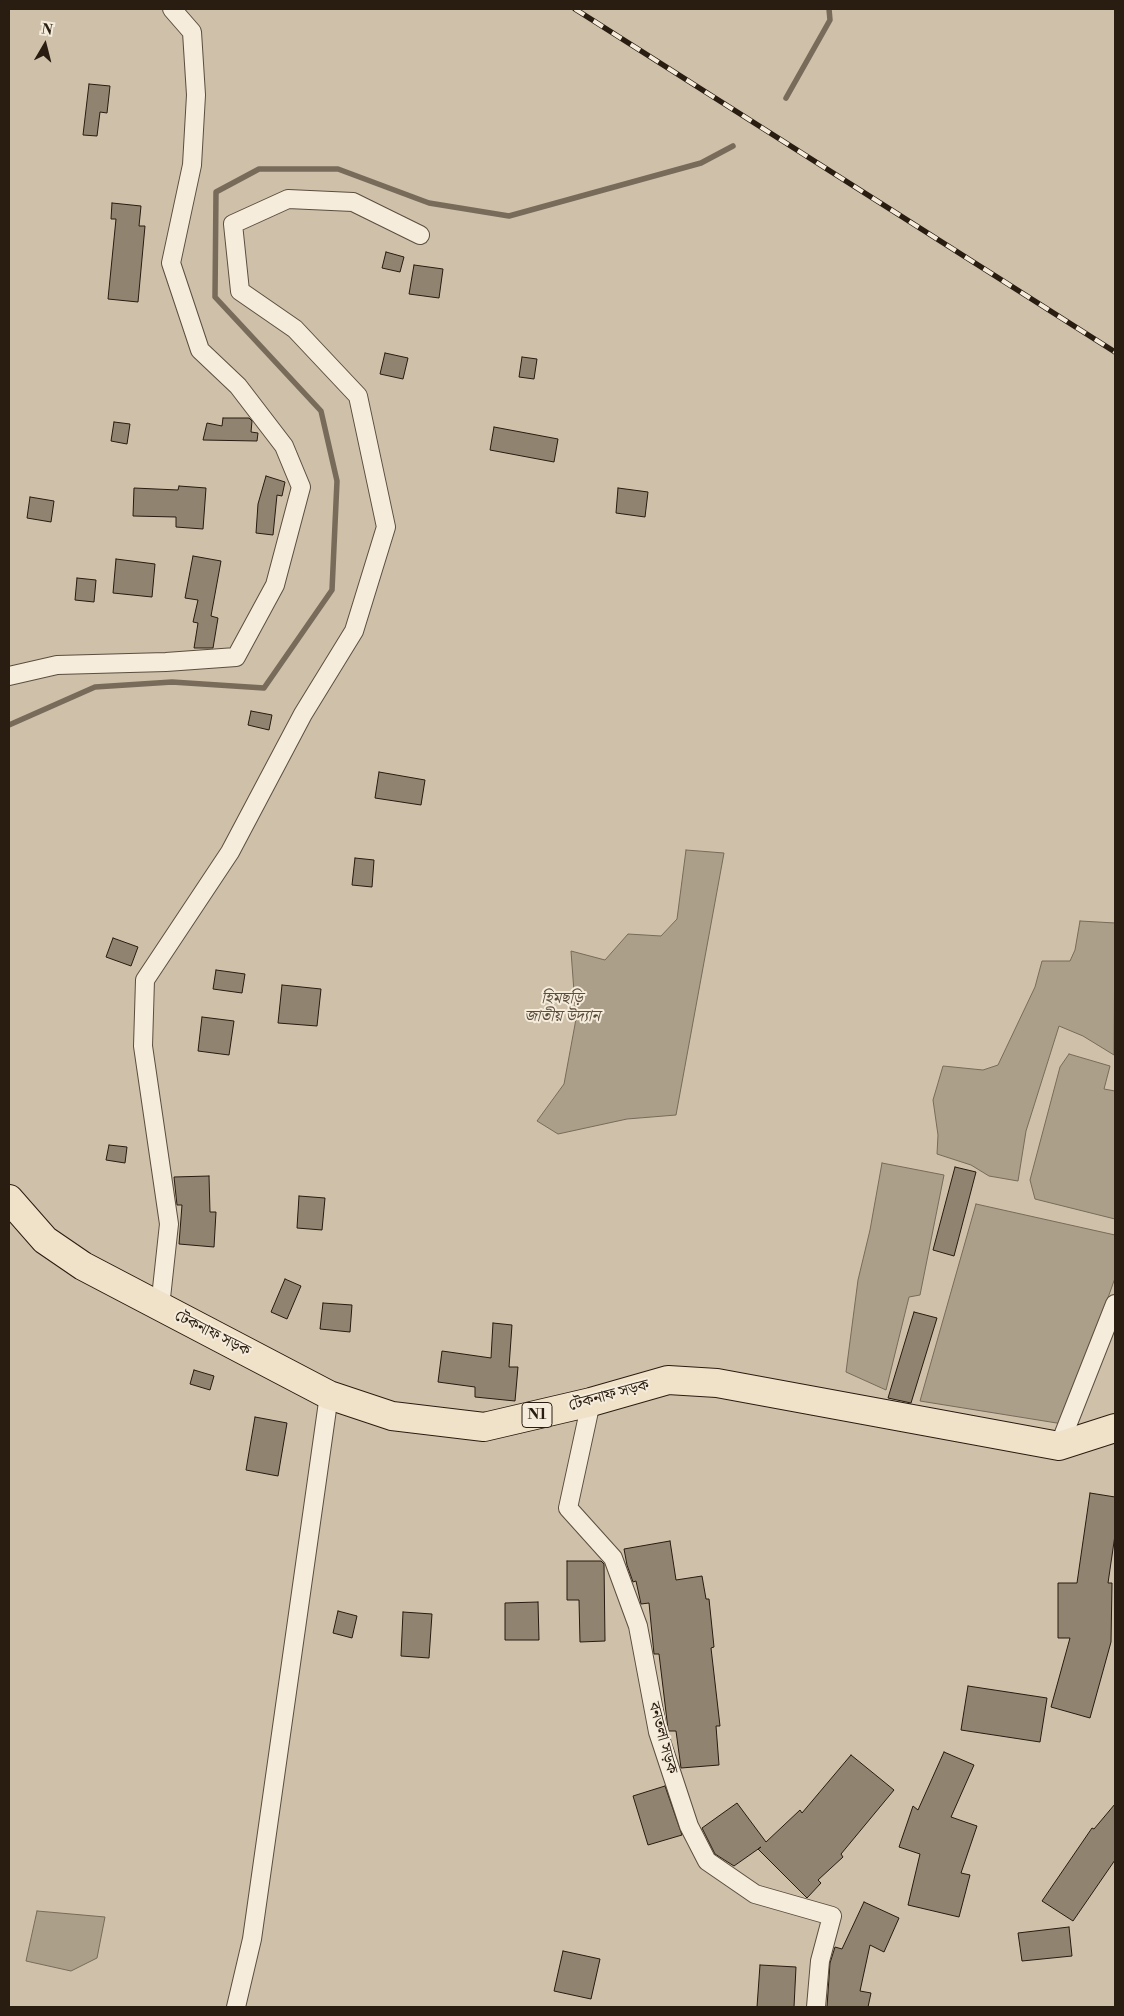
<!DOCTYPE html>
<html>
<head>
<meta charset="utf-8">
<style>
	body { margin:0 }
	#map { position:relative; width:1124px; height:2016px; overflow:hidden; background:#f0e2c8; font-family:"Libre Bodoni",serif }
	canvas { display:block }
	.frame { position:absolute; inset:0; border:10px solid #291c10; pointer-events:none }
	.north { position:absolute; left:20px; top:20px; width:50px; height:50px; -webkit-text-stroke:4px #f5ecdb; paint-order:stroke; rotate:8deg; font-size:14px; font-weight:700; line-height:20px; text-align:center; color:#291c10 }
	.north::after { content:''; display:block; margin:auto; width:18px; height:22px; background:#291c10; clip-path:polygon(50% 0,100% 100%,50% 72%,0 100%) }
</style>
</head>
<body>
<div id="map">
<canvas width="1124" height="2016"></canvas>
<div class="frame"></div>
<div class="north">N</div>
</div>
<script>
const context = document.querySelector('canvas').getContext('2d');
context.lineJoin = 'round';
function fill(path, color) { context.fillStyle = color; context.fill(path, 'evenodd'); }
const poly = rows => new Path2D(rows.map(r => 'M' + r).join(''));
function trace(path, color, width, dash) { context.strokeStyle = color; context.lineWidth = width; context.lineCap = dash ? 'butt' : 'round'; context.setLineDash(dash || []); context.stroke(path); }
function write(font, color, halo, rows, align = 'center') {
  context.font = font + ' "Libre Bodoni","Noto Serif Bengali",serif'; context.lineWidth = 4; context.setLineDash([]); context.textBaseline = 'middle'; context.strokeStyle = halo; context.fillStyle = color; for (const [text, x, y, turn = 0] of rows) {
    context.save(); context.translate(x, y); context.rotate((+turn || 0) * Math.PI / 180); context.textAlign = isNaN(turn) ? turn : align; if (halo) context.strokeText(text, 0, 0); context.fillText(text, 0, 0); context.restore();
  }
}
fill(poly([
	[9,9,1115,9,1115,2007,9,2007]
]), '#cec0a9');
const water = poly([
	[686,850,724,853,676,1115,627,1119,558,1134,537,1121,564,1084,576,1019,571,951,605,960,628,934,661,936,677,919,686,850],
	[1080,921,1115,923,1114,1055,1083,1036,1059,1026,1026,1131,1018,1181,989,1176,971,1165,937,1154,938,1135,933,1100,943,1066,983,1070,998,1065,1035,987,1042,961,1070,961,1075,950,1080,921],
	[1069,1054,1110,1066,1104,1089,1115,1091,1115,1219,1035,1199,1030,1180,1060,1067,1069,1054],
	[882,1163,944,1175,920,1295,909,1297,886,1390,846,1372,858,1280,870,1230,882,1163],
	[976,1204,1115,1235,1115,1278,1063,1424,920,1401,976,1204],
	[37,1911,105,1917,97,1958,71,1971,26,1961,37,1911]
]);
fill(water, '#ac9f89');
trace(water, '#786b59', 1);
trace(poly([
	[786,98,830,20,829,9],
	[9,725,95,687,172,682,264,688,332,590,337,481,321,411,215,297,216,192,259,169,338,169,429,203,509,216,701,163,733,146]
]), '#786b59', 5.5);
const building = poly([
	[89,84,110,86,107,113,100,112,97,136,83,135,89,84],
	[112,203,141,206,139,226,145,226,138,302,108,299,116,219,111,219,112,203],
	[386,252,404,257,400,272,382,268,386,252],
	[414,265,443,269,439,298,409,294,414,265],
	[385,353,408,358,403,379,380,374,385,353],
	[522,357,537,359,534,379,519,377,522,357],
	[223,418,249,418,252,421,251,432,258,433,257,441,203,440,207,423,222,426,223,418],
	[114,422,130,424,127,444,111,441,114,422],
	[494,427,558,439,554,462,490,450,494,427],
	[266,476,285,482,282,496,277,495,273,535,256,533,258,504,266,476],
	[179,486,206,488,203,529,176,527,176,517,133,516,134,488,178,490,179,486],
	[618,488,648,492,645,517,616,513,618,488],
	[30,497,54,501,51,522,27,518,30,497],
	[193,556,221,561,211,616,218,618,213,648,194,648,198,623,193,622,198,600,185,598,193,556],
	[116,559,155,564,152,597,113,593,116,559],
	[77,578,96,580,94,602,75,600,77,578],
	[251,711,272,715,269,730,248,725,251,711],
	[379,772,425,780,421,805,375,798,379,772],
	[355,858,374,860,372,887,352,885,355,858],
	[113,938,138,947,131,966,106,957,113,938],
	[216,970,245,974,242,993,213,989,216,970],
	[282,985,321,989,317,1026,278,1023,282,985],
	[202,1017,234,1021,229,1055,198,1051,202,1017],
	[109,1145,127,1147,125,1163,106,1160,109,1145],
	[955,1167,976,1172,954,1256,933,1250,955,1167],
	[209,1176,210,1212,216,1212,214,1247,179,1244,182,1205,177,1205,174,1177,209,1176],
	[299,1196,325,1198,322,1230,297,1228,299,1196],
	[285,1279,301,1286,287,1319,271,1312,285,1279],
	[323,1303,352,1305,350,1332,320,1329,323,1303],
	[914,1312,937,1318,911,1403,888,1398,914,1312],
	[493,1323,512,1325,509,1367,518,1367,515,1401,475,1397,475,1387,438,1382,442,1351,491,1358,493,1323],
	[194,1370,214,1376,210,1390,190,1384,194,1370],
	[255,1417,287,1423,278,1476,246,1470,255,1417],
	[1090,1493,1115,1497,1115,1535,1108,1583,1112,1583,1111,1642,1090,1718,1051,1707,1070,1638,1058,1638,1058,1583,1077,1583,1090,1493],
	[670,1541,676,1580,702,1576,706,1599,709,1599,714,1647,711,1648,720,1726,716,1726,719,1765,681,1768,676,1731,669,1731,668,1729,659,1654,654,1654,649,1603,641,1604,636,1581,633,1582,627,1565,624,1549,670,1541],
	[567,1561,601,1561,604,1564,605,1641,580,1642,579,1600,567,1600,567,1561],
	[538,1602,539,1640,505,1640,505,1603,538,1602],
	[338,1611,357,1616,352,1638,333,1633,338,1611],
	[403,1612,432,1614,429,1658,401,1656,403,1612],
	[968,1686,1047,1698,1040,1742,961,1730,968,1686],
	[944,1752,974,1765,951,1817,977,1826,961,1873,970,1875,959,1917,908,1905,920,1854,899,1847,913,1806,918,1810,944,1752],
	[851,1755,894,1790,841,1854,843,1857,818,1880,821,1883,807,1898,758,1849,761,1847,734,1866,715,1854,702,1828,737,1803,766,1842,800,1810,802,1813,851,1755],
	[665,1786,682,1835,648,1845,633,1796,665,1786],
	[1115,1804,1115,1860,1073,1921,1042,1901,1092,1828,1094,1829,1115,1804],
	[864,1902,899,1918,884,1952,870,1945,860,1991,871,1993,868,2007,827,2007,830,1963,835,1947,842,1949,864,1902],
	[1069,1927,1072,1956,1022,1961,1018,1933,1069,1927],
	[563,1951,600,1959,591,1999,554,1991,563,1951],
	[760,1965,796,1967,794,2007,757,2007,760,1965]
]);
fill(building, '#908370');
trace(building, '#291c10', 1);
const street = poly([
	[9,676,57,665,166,662,236,657,275,585,301,487,284,446,238,386,200,350,171,263,192,165,196,95,192,32,172,9],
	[160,1307,169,1224,143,1046,145,980,230,852,303,714,354,631,386,527,358,396,295,329,240,291,233,224,288,199,353,202,420,235],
	[591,1402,568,1508,613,1558,638,1626,658,1732,689,1826,707,1861,755,1894,832,1916,820,1961,816,2007],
	[1059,1446,1115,1304],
	[236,2007,252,1939,329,1395]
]);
const highway = poly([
	[9,1199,45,1240,83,1266,329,1395,392,1416,484,1427,591,1402,668,1380,717,1383,1059,1446,1115,1428]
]);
trace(street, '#5b4e3e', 20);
trace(highway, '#291c10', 30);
trace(street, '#f5ecdb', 18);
trace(highway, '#f0e2c8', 28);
const rail = poly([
	[575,9,1115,352]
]);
trace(rail, '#291c10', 5.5);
trace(rail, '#f5ecdb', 4, [11]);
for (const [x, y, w] of [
	[537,1415,30]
]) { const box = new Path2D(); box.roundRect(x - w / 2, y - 12.5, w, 25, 4); context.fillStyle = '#f5ecdb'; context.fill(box); trace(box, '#291c10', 1); }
write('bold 15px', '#291c10', null, [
	["N1",537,1415]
]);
write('italic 16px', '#5b4d3e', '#f5ecdb', [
	["হিমছড়ি",562,999],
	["জাতীয় উদ্যান",562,1017]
]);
write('16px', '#291c10', '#f5ecdb', [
	["টেকনাফ সড়ক",212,1334,27],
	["টেকনাফ সড়ক",609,1396,-15],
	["বনতলা সড়ক",662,1738,75]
]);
</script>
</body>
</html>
